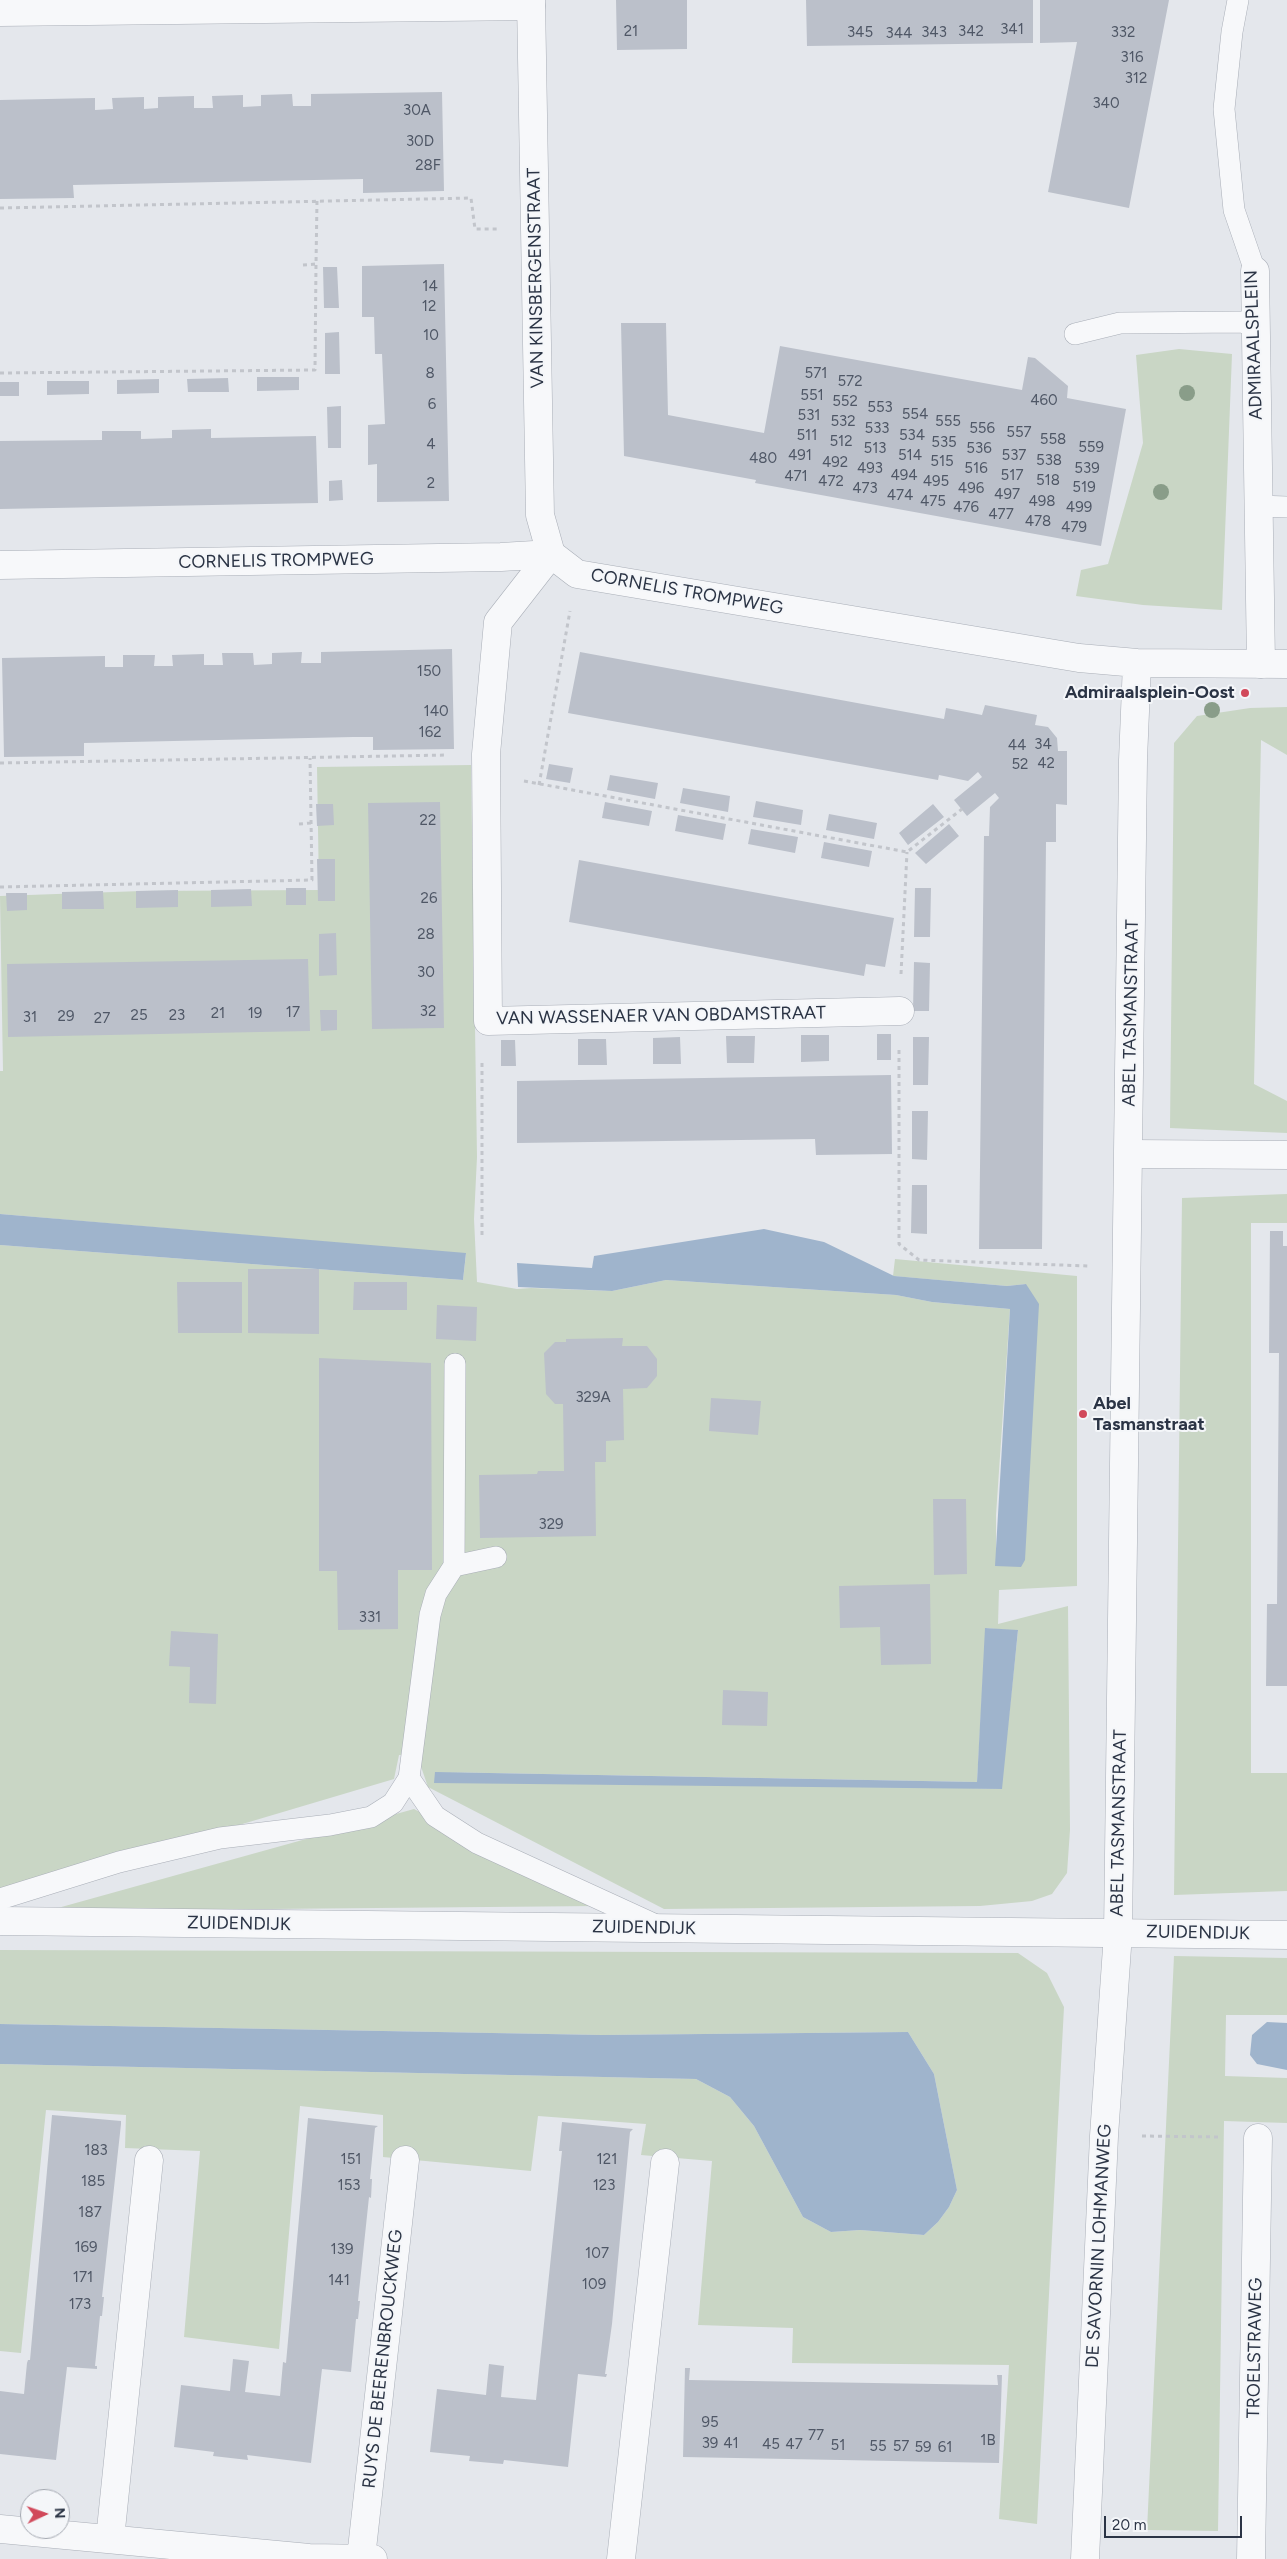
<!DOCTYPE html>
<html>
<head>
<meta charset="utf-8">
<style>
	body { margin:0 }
	#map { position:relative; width:1287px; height:2559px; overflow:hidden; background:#e4e7ec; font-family:Figtree,sans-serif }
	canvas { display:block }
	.north { position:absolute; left:20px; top:2489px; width:50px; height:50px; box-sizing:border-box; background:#f4f6f9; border:1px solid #a4a8b1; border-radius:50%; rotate:87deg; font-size:14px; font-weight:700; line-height:20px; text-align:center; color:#2b3445 }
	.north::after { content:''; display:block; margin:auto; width:18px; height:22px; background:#d1495b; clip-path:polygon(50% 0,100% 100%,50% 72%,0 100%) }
	.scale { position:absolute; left:1104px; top:2516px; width:138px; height:22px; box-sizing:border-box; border:2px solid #2b3445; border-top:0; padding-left:6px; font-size:15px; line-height:18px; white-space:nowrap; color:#2b3445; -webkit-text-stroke:4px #f4f6f9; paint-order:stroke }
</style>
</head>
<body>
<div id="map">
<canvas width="1287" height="2559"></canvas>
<div class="north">N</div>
<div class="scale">20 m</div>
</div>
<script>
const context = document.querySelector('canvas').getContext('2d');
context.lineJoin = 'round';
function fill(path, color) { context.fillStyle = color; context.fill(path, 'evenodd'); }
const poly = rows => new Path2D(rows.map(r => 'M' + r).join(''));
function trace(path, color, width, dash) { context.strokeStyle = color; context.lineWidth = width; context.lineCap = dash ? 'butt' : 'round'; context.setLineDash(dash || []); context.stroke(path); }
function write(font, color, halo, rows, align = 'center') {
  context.font = font + ' Figtree,sans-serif'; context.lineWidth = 4; context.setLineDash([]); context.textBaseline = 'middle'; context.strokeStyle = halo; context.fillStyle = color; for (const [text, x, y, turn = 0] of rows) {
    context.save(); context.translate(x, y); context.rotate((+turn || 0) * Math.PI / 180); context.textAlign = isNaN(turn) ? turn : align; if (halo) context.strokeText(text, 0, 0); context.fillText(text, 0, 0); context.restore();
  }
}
fill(poly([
	[1179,349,1232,354,1222,610,1143,605,1076,596,1081,570,1108,564,1143,443,1136,355],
	[1287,707,1287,755,1261,740,1254,1084,1287,1101,1287,1133,1170,1128,1174,743,1197,716,1250,708],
	[471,765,477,1157,474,1219,477,1282,517,1289,531,1288,612,1291,666,1280,896,1295,932,1302,1010,1309,996,1515,996,1566,1000,1566,1026,1284,1007,1286,893,1276,895,1259,1077,1276,1077,1586,999,1590,998,1624,1068,1606,1070,1830,1067,1873,1052,1894,1032,1901,980,1906,664,1909,428,1787,417,1755,399,1755,394,1779,0,1896,0,1245,463,1280,466,1254,0,1214,0,1071,3,1071,0,896,142,891,319,890,317,767],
	[986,1628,1018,1631,1001,1789,435,1772,977,1782],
	[1287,1194,1287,1223,1251,1223,1251,1773,1287,1773,1287,1891,1174,1895,1182,1198],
	[414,1809,597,1906,47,1911],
	[0,1950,1018,1953,1047,1973,1064,2007,1037,2524,999,2519,1009,2365,792,2363,793,2328,698,2325,712,2161,641,2155,646,2124,538,2116,531,2171,383,2157,383,2115,300,2106,279,2349,184,2337,200,2151,125,2148,126,2115,46,2110,21,2353,0,2351,0,2064,696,2079,730,2097,754,2126,803,2217,831,2232,860,2230,924,2235,938,2222,949,2207,957,2190,934,2074,908,2032,602,2035,0,2024],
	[1174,1956,1287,1958,1287,2015,1226,2015,1225,2076,1287,2078,1287,2123,1224,2121,1218,2531,1147,2530]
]), '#c9d6c5');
fill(poly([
	[0,1214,466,1253,463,1280,0,1245],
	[764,1229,824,1242,894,1276,1007,1286,1026,1284,1039,1304,1025,1560,1021,1567,995,1566,1010,1309,932,1302,896,1295,666,1280,612,1291,518,1287,517,1263,592,1268,594,1256],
	[985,1628,1018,1630,1002,1789,434,1783,435,1772,977,1782],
	[1267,2022,1287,2023,1287,2070,1257,2064,1250,2055,1252,2035],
	[0,2024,602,2035,908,2032,934,2074,957,2190,949,2207,938,2222,924,2235,860,2230,831,2232,803,2217,754,2126,730,2097,696,2079,0,2064]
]), '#9fb4cc');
fill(poly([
	[616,0,687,0,687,49,617,50],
	[806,0,1033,0,1033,43,807,46],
	[1040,0,1169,0,1129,208,1048,192,1077,42,1040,43],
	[442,92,444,191,363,193,363,179,73,185,74,198,0,199,0,100,95,98,95,110,113,109,112,98,144,97,144,109,158,108,158,97,194,96,194,108,213,108,212,96,243,95,243,107,261,106,261,95,292,94,293,106,311,106,311,94],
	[444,264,449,501,377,502,377,464,368,465,368,425,385,424,382,354,375,354,374,317,362,317,362,266],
	[323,267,337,267,339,308,324,308],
	[621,323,666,323,668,415,764,433,780,346,1022,390,1028,357,1035,358,1068,386,1067,398,1126,409,1101,546,755,483,756,480,624,456],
	[339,332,340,374,325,374,325,333],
	[257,377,299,377,299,390,257,391],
	[228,378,229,392,188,392,187,379],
	[159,379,159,393,117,394,117,380],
	[47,381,89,381,89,394,47,395],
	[0,382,19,382,19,396,0,396],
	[341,406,341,448,328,448,327,407],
	[211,429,211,438,316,436,318,503,0,509,0,441,102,440,102,431,141,431,141,439,172,438,172,430],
	[342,480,343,500,329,501,329,481],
	[452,649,454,749,373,750,373,737,353,737,84,743,84,756,4,757,2,658,105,656,105,667,123,667,123,655,155,655,154,666,173,666,172,655,204,654,204,665,223,665,222,653,253,653,254,665,272,664,272,653,302,652,301,663,321,663,321,652],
	[580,652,944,719,946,708,982,715,985,705,1037,715,1035,725,1048,727,1057,738,1058,751,1067,751,1067,805,1056,804,1056,842,1046,842,1042,1249,979,1249,984,836,989,836,990,807,999,798,995,793,967,816,954,800,982,777,978,772,968,781,939,775,938,780,568,713],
	[549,764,573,768,570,783,546,779],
	[610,775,658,783,655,799,607,790],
	[683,788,730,796,728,812,680,803],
	[756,801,803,810,801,825,753,817],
	[440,802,444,1028,372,1029,368,803],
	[605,802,652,811,649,826,602,818],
	[316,804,333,804,334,825,317,826],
	[933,804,944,817,908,845,899,833],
	[829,814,877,823,874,839,826,830],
	[678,815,726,824,723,840,675,831],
	[949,824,959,836,926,864,915,853],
	[751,829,798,837,795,853,748,844],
	[824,842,872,851,869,867,821,858],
	[317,859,335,859,335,901,318,901],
	[579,860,894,918,885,967,866,964,864,976,569,922],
	[286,888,306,888,306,905,286,905],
	[915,888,931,888,930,937,914,937],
	[251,889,252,906,211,907,211,890],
	[178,890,178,907,136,908,136,891],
	[103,891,104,909,62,909,62,892],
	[6,893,27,893,27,910,7,911],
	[336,933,337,975,319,976,319,934],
	[308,959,310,1031,8,1037,7,964],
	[914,962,930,963,929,1011,913,1011],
	[320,1010,337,1010,337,1030,321,1031],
	[877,1034,891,1034,891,1060,877,1060],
	[801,1035,829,1035,829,1061,801,1062],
	[726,1036,755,1036,754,1063,727,1063],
	[680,1037,681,1064,653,1064,653,1038],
	[913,1037,929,1037,928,1085,913,1085],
	[578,1039,606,1039,607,1065,578,1065],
	[501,1040,515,1040,516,1066,501,1066],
	[891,1075,892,1154,816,1155,815,1139,517,1143,517,1081],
	[912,1111,928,1111,927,1160,912,1159],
	[912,1185,927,1185,927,1234,911,1233],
	[1270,1231,1283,1231,1283,1246,1287,1246,1287,1686,1266,1686,1267,1604,1277,1604,1279,1353,1269,1353],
	[248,1269,319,1269,319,1334,248,1333],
	[177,1282,242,1282,242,1333,178,1333],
	[354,1282,407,1282,407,1310,353,1310],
	[437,1305,477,1307,476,1341,436,1339],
	[623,1338,622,1346,647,1346,657,1359,657,1376,647,1388,623,1389,624,1440,606,1441,606,1462,595,1462,596,1536,480,1538,479,1475,537,1474,538,1471,564,1471,563,1404,555,1404,546,1394,544,1353,555,1342,566,1342,566,1339],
	[319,1358,431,1363,432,1570,398,1570,398,1629,338,1630,337,1571,319,1571],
	[711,1398,761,1401,758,1435,709,1431],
	[933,1499,966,1499,967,1574,934,1575],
	[930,1584,931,1664,881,1665,880,1627,840,1628,839,1586],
	[171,1631,218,1634,216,1704,189,1703,190,1667,169,1666],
	[723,1690,768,1692,767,1726,722,1725],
	[52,2115,121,2121,121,2124,102,2297,104,2297,102,2316,100,2316,95,2366,97,2366,97,2369,67,2367,56,2460,0,2454,0,2391,24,2394,27,2363,28,2360,30,2360],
	[308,2118,378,2126,375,2128,370,2179,372,2179,371,2198,369,2197,358,2301,360,2301,358,2319,356,2319,351,2372,322,2369,311,2463,247,2455,248,2460,213,2456,214,2452,174,2447,181,2385,230,2391,233,2359,249,2361,245,2392,280,2396,283,2362,286,2363],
	[562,2122,633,2129,630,2132,612,2324,605,2374,607,2374,606,2377,578,2374,568,2467,504,2460,503,2464,469,2461,470,2456,430,2452,437,2389,486,2395,489,2364,504,2366,501,2397,536,2400,562,2151,559,2151],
	[685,2368,690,2368,689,2380,998,2385,997,2375,1002,2375,999,2463,683,2457]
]), '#bbc0ca');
const service = poly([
	[1238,0,1232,32,1224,109,1234,210,1255,271],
	[1075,334,1120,323,1243,322,1255,328],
	[1258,506,1287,507],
	[454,1566,455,1364],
	[409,1778,435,1816,477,1843,658,1926],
	[0,1899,119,1862,220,1838,330,1825,371,1817,393,1803,409,1778,430,1615,436,1594,454,1566,496,1557]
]);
const minor = poly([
	[0,12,531,6],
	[1255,271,1261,664],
	[551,554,498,622,486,754,488,1021,900,1011],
	[0,565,501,557,551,554],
	[1129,1154,1287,1155],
	[0,1921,1287,1935],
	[0,2529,309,2558,373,2559],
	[110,2539,149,2160],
	[361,2558,405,2160],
	[621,2559,665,2163],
	[1251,2559,1258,2138]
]);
const tertiary = poly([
	[531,0,540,515,551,554,577,574,1079,658,1137,663,1287,664],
	[1085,2559,1104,2136,1118,1933,1133,760,1137,663]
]);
trace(service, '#a9aeb7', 22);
trace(minor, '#a9aeb7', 29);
trace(tertiary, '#a9aeb7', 29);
trace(poly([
	[0,208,471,198,475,229,497,229],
	[303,265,316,264,317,200],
	[0,373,315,370,316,264],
	[0,763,447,755],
	[524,781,907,852,962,809],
	[539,785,570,611],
	[299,824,311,823],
	[0,887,312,880,310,758],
	[901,974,907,852],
	[899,1050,899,1244,919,1260,1088,1266],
	[482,1235,482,1059],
	[1142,2136,1221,2137]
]), '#c2c5cb', 3, [4, 4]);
trace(service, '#f7f8fa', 21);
trace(minor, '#f7f8fa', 28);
trace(tertiary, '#f7f8fa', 28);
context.fillStyle = '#899d89';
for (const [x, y] of [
	[1187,393],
	[1161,492],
	[1212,710]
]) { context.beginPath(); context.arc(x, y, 8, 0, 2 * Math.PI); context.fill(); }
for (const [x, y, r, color] of [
	[1245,693,5,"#d1495b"],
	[1083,1414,5,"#d1495b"]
]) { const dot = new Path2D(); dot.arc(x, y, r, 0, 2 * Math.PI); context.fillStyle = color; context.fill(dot); trace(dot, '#f4f6f9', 2); }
write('15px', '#4f5766', null, [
	["341",1012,30],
	["21",631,32],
	["342",971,32],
	["345",860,33],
	["343",934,33],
	["332",1123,33],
	["344",899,34],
	["316",1132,58],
	["312",1136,79],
	["340",1106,104],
	["30A",417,111],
	["30D",420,142],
	["28F",428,166],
	["14",430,287],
	["12",429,307],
	["10",431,336],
	["8",430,374],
	["571",816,374],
	["572",850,382],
	["551",812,396],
	["460",1044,401],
	["552",845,402],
	["6",432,405],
	["553",880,408],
	["554",915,415],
	["531",809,416],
	["532",843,422],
	["555",948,422],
	["533",877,429],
	["556",982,429],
	["557",1019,433],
	["511",807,436],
	["534",912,436],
	["558",1053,440],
	["512",841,442],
	["535",944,443],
	["4",431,445],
	["559",1091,448],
	["513",875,449],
	["536",979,449],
	["491",800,456],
	["514",910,456],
	["537",1014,456],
	["480",763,459],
	["538",1049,461],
	["515",942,462],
	["492",835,463],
	["493",870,469],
	["516",976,469],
	["539",1087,469],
	["494",904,476],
	["517",1012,476],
	["471",796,477],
	["518",1048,481],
	["472",831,482],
	["495",936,482],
	["2",431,484],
	["519",1084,488],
	["473",865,489],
	["496",971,489],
	["497",1007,495],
	["474",900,496],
	["475",933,502],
	["498",1042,502],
	["476",966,508],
	["499",1079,508],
	["477",1001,515],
	["478",1038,522],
	["479",1074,528],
	["150",429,672],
	["140",436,712],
	["162",430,733],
	["34",1043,745],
	["44",1017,746],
	["42",1046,764],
	["52",1020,765],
	["22",428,821],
	["26",429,899],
	["28",426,935],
	["30",426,973],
	["32",428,1012],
	["17",293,1013],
	["21",218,1014],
	["19",255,1014],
	["25",139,1016],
	["23",177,1016],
	["29",66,1017],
	["31",30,1018],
	["27",102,1019],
	["329A",593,1398],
	["329",551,1525],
	["331",370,1618],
	["183",96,2151],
	["151",351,2160],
	["121",607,2160],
	["185",93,2182],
	["153",349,2186],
	["123",604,2186],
	["187",90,2213],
	["169",86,2248],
	["139",342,2250],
	["107",597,2254],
	["171",83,2278],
	["141",339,2281],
	["109",594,2285],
	["173",80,2305],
	["95",710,2423],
	["77",816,2436],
	["1B",988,2441],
	["39",710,2444],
	["41",731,2444],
	["45",771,2445],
	["47",794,2445],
	["51",838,2446],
	["55",878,2447],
	["57",901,2447],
	["59",923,2448],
	["61",945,2448]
]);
write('18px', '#2b3445', '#f4f6f9', [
	["VAN KINSBERGENSTRAAT",536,278,-91],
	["ADMIRAALSPLEIN",1254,345,-92],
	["CORNELIS TROMPWEG",276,561,-1],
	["CORNELIS TROMPWEG",687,592,10],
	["ABEL TASMANSTRAAT",1131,1013,-89],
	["VAN WASSENAER VAN OBDAMSTRAAT",661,1016,-1],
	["ABEL TASMANSTRAAT",1119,1823,-89],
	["ZUIDENDIJK",239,1924,1],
	["ZUIDENDIJK",644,1928,1],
	["ZUIDENDIJK",1198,1933,1],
	["DE SAVORNIN LOHMANWEG",1099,2246,-87],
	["TROELSTRAWEG",1255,2348,-89],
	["RUYS DE BEERENBROUCKWEG",383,2359,-84]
]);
write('bold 18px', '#2b3445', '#f4f6f9', [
	["Admiraalsplein-Oost",1235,693],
	["Abel",1093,1404,"left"],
	["Tasmanstraat",1093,1425,"left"]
], 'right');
</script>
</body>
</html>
